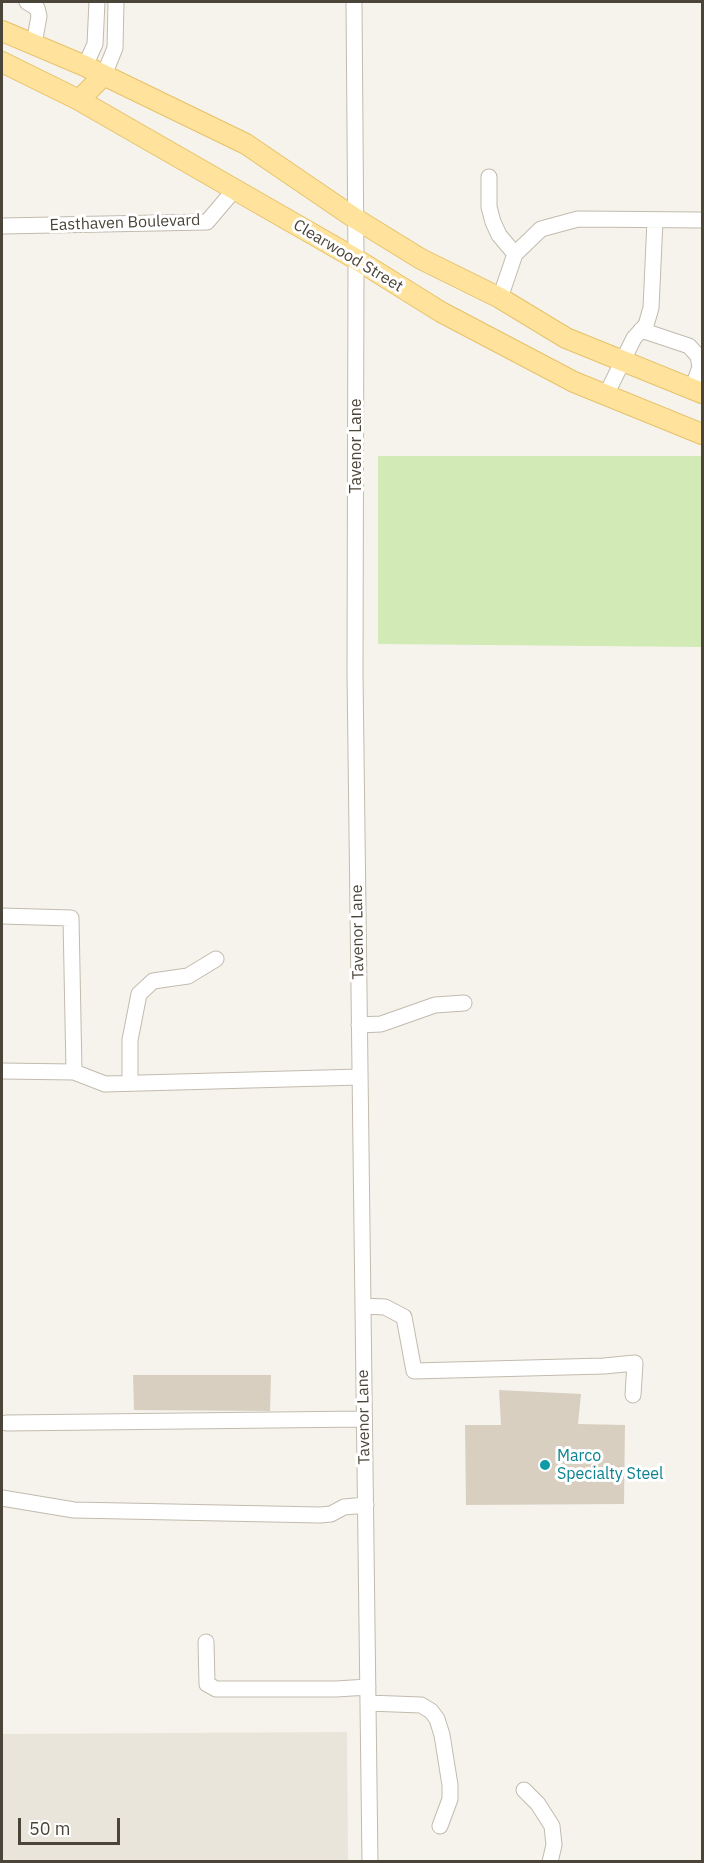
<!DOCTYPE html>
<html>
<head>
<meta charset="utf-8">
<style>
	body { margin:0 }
	#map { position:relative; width:704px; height:1863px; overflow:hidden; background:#f6f3ec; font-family:"IBM Plex Sans",sans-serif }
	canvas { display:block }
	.frame { position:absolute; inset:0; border:3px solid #4b4439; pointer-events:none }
	.scale { position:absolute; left:18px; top:1818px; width:102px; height:27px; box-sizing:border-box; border:3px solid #4b4439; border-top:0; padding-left:8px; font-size:18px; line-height:21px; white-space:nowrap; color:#4b4439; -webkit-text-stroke:4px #fff; paint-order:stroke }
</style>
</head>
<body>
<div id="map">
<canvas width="704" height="1863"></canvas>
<div class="frame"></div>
<div class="scale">50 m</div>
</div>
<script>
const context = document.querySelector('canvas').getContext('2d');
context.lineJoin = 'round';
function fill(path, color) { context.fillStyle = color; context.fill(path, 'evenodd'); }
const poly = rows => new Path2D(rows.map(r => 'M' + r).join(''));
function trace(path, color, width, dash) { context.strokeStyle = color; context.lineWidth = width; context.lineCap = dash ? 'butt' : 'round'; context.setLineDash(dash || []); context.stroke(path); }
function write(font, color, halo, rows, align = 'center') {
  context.font = font + ' "IBM Plex Sans",sans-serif'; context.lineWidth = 6; context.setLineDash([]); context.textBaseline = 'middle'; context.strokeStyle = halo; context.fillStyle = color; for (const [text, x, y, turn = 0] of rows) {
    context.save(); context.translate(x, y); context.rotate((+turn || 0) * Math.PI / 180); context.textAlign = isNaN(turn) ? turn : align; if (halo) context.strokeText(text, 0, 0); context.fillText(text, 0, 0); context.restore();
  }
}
fill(poly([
	[347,1732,348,1861,2,1861,2,1734]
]), '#eae5da');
fill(poly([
	[378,456,702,456,702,647,378,644]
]), '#d2eab5');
fill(poly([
	[133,1375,271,1375,270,1411,134,1410],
	[499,1390,581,1394,578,1424,625,1425,624,1504,466,1505,465,1425,501,1425]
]), '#d8cfc1');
const minor = poly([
	[27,2,37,8,39,16,34,44],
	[354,2,356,259,355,673,370,1862],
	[85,66,95,44,97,2],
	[104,75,115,48,116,2],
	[489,177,489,207,493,222,499,235,515,254],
	[2,226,207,222,235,189],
	[500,298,515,254,541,229,578,219,702,220],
	[641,330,689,346,698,356,700,367,692,389],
	[606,395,634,338,646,325,651,308,655,220],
	[2,916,71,918,74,1072],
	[359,1025,381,1024,435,1005,464,1003],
	[2,1071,74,1072,105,1084,360,1077],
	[130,1083,130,1040,139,994,153,981,188,976,216,959],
	[363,1306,385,1307,404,1317,414,1371,604,1366,635,1363,633,1395],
	[6,1423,364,1419],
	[2,1498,74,1510,320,1515,331,1514,344,1507,366,1505],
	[206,1642,207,1684,216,1689,336,1689,368,1687],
	[368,1703,421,1705,431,1711,437,1719,442,1735,450,1785,450,1799,440,1826],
	[524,1790,538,1804,552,1826,554,1845,550,1862]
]);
const major = poly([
	[2,31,85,66,246,144,356,219,421,259,500,298,566,338,702,393],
	[2,62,79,100,356,259,441,312,574,382,702,434],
	[79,100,104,75]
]);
trace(minor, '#c2bbae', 17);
trace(major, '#e6c16a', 22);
trace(minor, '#fff', 15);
trace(major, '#ffe39c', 20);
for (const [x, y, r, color] of [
	[545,1465,6,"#0f9aa8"]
]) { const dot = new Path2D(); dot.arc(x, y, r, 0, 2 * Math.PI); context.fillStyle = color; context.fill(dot); trace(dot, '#fff', 2); }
write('16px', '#4b4439', '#fff', [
	["Easthaven Boulevard",125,223,-2],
	["Clearwood Street",348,256,31],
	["Tavenor Lane",356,446,-90],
	["Tavenor Lane",358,932,-91],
	["Tavenor Lane",364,1417,-91]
]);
write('16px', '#0d838f', '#fff', [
	["Marco",557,1456],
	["Specialty Steel",557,1474]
], 'left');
</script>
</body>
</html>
